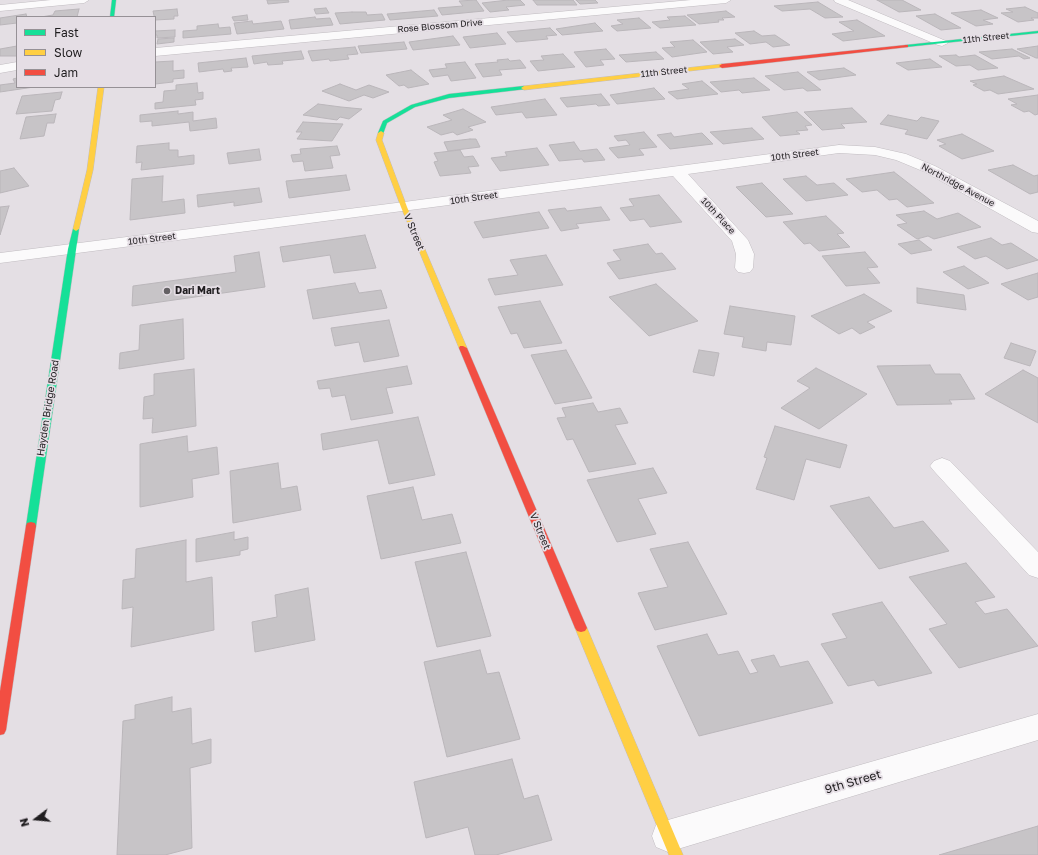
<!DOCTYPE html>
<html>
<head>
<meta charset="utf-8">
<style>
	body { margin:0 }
	#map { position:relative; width:1038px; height:855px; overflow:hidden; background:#e4dfe4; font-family:"Golos Text",sans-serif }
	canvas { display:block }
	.legend { position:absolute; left:16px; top:16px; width:140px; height:72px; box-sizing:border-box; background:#e5dee5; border:1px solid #969196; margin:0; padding:5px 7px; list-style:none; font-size:12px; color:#1f1d1f }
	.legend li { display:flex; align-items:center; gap:8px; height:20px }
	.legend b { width:20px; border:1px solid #969196 }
	.north { position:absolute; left:16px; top:799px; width:40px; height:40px; -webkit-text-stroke:3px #e5dee5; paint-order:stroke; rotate:254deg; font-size:11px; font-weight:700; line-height:16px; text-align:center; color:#1f1d1f }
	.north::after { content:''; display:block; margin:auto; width:14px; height:18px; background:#1f1d1f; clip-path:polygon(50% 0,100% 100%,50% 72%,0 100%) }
</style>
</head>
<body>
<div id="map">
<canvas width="1038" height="855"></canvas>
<ul class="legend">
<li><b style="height:5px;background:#16e098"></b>Fast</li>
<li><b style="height:5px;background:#ffcf43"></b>Slow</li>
<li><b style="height:5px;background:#f24e42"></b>Jam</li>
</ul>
<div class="north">N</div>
</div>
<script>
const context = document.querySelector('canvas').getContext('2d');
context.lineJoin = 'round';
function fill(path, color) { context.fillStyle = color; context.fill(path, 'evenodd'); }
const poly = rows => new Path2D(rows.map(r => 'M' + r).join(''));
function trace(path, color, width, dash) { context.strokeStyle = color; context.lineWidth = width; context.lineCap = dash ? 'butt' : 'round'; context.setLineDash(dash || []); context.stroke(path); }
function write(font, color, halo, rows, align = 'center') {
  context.font = font + ' "Golos Text",sans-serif'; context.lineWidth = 3.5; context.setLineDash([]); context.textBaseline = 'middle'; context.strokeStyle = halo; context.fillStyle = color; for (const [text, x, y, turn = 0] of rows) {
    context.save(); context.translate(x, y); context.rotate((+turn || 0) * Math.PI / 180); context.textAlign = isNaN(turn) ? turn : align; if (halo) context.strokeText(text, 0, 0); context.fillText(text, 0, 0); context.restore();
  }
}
const building = poly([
	[267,0,288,0,289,2,268,4,267,0],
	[476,0,484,11,442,15,438,8,463,6,459,1,476,0],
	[508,0,520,0,525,5,506,7,509,10,490,12,482,3,508,0],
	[533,0,573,0,577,5,537,5,533,0],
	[576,0,595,0,598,3,580,4,576,0],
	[877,0,902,0,921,10,899,12,877,0],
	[818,2,843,17,825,18,810,9,782,11,774,6,818,2],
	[1025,7,1038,13,1038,18,1031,18,1034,20,1018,22,1001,13,1013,12,1006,9,1025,7],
	[326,8,329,13,316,14,314,9,326,8],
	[79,9,77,17,41,17,53,15,55,11,79,9],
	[177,9,178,16,174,16,174,19,155,20,153,11,177,9],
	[434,10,438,16,390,20,387,14,434,10],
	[981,10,998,18,983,20,993,24,976,26,951,13,981,10],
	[726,11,735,17,722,18,724,20,718,20,719,22,699,24,687,15,726,11],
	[352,12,366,12,367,15,382,14,385,20,340,24,335,13,352,12],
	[26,14,27,17,17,17,17,23,0,25,0,18,26,14],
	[935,14,961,28,941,30,916,16,935,14],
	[247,15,248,20,234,21,232,17,247,15],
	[685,16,696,25,660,28,652,22,670,20,667,17,685,16],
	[315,17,316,19,330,18,333,25,291,29,289,20,315,17],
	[639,18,651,28,617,31,611,26,623,24,617,20,639,18],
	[857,20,885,36,843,41,832,34,854,31,839,22,857,20],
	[252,21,253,24,281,21,284,29,237,34,234,23,252,21],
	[595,23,603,31,562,35,556,29,595,23],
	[218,24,219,28,230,27,231,34,183,38,183,31,197,30,197,26,218,24],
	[550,28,557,35,546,36,548,39,516,42,507,32,550,28],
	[175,30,175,37,157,38,157,35,155,35,155,31,175,30],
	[754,31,762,36,775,35,790,45,773,47,766,42,750,44,735,33,754,31],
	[497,33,506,44,470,48,463,37,497,33],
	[453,36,460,45,413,50,409,42,453,36],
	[174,38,174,42,157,44,158,39,174,38],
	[735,39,744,45,727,47,733,52,713,54,700,42,735,39],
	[693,40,707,52,672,57,662,48,675,47,670,42,693,40],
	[404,42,407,49,361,53,358,46,404,42],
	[17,46,17,56,0,56,0,49,17,46],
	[1038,46,1038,58,1036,58,1017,49,1038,46],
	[355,47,358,54,347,55,349,59,330,61,329,59,312,61,308,51,355,47],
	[606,49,615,59,600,60,604,65,586,67,574,52,606,49],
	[1012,49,1030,58,1024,59,1019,56,992,59,979,52,1012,49],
	[301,51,304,59,282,61,283,64,268,65,267,62,254,64,252,56,301,51],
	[656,52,664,59,626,62,619,55,656,52],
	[563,54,575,67,538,71,530,61,544,60,541,56,563,54],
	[956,55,959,57,975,55,998,68,978,70,970,65,956,66,939,56,956,55],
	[246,58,248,67,231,68,232,71,224,72,223,69,199,72,198,63,246,58],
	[508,59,510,61,520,60,526,68,499,70,502,75,483,77,475,64,498,62,497,60,508,59],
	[930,59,942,67,908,70,896,63,930,59],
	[173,61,173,71,184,70,184,78,173,79,173,82,155,84,155,62,173,61],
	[465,62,476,78,451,81,448,75,433,77,429,70,447,68,445,64,465,62],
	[844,68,856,75,819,80,807,72,844,68],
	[411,70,429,84,408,88,404,85,399,86,386,75,411,70],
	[798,72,821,90,807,91,803,88,784,90,765,76,798,72],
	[1004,76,1034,89,998,94,990,90,984,91,973,85,977,84,970,81,1004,76],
	[17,78,17,87,34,87,0,92,0,85,15,83,13,79,17,78],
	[754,78,770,90,742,93,739,90,721,92,710,82,754,78],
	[702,81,718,94,677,99,668,92,689,89,682,84,702,81],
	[197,83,198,93,203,92,203,99,195,100,196,105,155,109,155,103,163,102,164,91,176,90,176,85,197,83],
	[340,84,356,90,369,85,389,92,373,98,364,95,349,101,322,91,340,84],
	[654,88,665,99,617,104,610,95,654,88],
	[62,92,60,99,55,100,52,111,16,114,22,96,62,92],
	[601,94,610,105,598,106,596,104,567,107,560,98,601,94],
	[1038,95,1038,114,1035,115,1029,111,1024,112,1011,105,1017,104,1008,99,1038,95],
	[545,99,557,115,526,118,522,112,496,115,491,107,545,99],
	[318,104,341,107,362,109,349,119,340,117,337,120,303,115,318,104],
	[852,108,867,122,841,124,845,128,822,130,804,112,852,108],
	[463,109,486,122,468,127,473,130,457,135,453,132,441,135,427,127,452,120,443,115,463,109],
	[178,111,178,114,193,112,193,121,216,118,217,128,190,131,189,122,152,126,152,121,140,122,140,115,178,111],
	[797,112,812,125,805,126,808,130,796,131,800,134,780,136,762,117,797,112],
	[56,114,54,123,47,123,44,136,20,139,26,117,56,114],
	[888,115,917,121,921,117,939,121,927,139,905,134,908,130,880,124,888,115],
	[303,122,343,124,332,141,297,139,302,132,296,132,303,122],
	[752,128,764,139,723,144,710,132,752,128],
	[644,132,657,147,639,149,644,155,618,158,609,148,630,145,626,140,618,141,614,136,644,132],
	[671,133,674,137,702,133,713,144,670,149,657,135,671,133],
	[962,134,994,151,962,159,939,146,946,144,937,140,962,134],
	[470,139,476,139,480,147,448,151,444,142,470,139],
	[574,142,580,151,597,149,605,160,584,162,582,159,559,161,549,145,574,142],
	[169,143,169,150,178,150,178,157,194,155,194,164,141,170,142,162,136,163,137,146,169,143],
	[337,146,340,155,330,156,333,168,305,171,303,161,293,162,291,155,301,154,300,149,337,146],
	[537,148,549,165,500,171,491,158,507,156,505,152,537,148],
	[259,149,261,160,229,164,227,153,259,149],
	[460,150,464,157,473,156,479,166,468,167,471,173,440,176,434,162,438,161,434,153,460,150],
	[1013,165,1034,176,1038,175,1038,192,1030,194,988,170,1013,165],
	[14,168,29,186,0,193,0,171,14,168],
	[894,172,934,203,907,207,897,199,889,200,877,190,862,192,846,179,894,172],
	[346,175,350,190,289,198,286,181,346,175],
	[163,176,162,202,184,199,185,213,130,220,132,179,163,176],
	[806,176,817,185,834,183,848,195,806,201,783,179,806,176],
	[762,183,793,214,766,217,736,187,762,183],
	[259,188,262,202,234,206,234,202,198,207,197,195,259,188],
	[659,195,682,222,650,227,644,219,630,221,620,208,634,206,629,199,659,195],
	[9,206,0,235,0,207,9,206],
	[601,207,610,220,576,224,579,228,561,231,548,210,565,208,567,211,601,207],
	[924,211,937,219,958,213,981,227,934,239,928,236,917,239,897,225,907,223,896,215,924,211],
	[539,212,549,228,483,238,474,222,539,212],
	[826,216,844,233,837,234,850,247,819,251,810,243,804,244,783,222,826,216],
	[365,235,376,268,334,273,330,255,283,262,280,247,365,235],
	[991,238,1002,245,1011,243,1038,260,1007,269,986,256,975,259,957,247,991,238],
	[919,240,932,250,911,254,898,244,919,240],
	[648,244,656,254,662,253,676,269,619,279,607,263,621,260,613,250,648,244],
	[259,252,265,287,132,306,133,286,236,272,234,256,259,252],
	[865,252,878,267,867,268,880,283,846,286,822,256,865,252],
	[546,255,563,285,495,295,488,279,518,275,510,260,546,255],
	[964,266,989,283,968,289,943,272,964,266],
	[1038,273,1038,297,1028,300,1001,284,1038,273],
	[355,283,359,293,381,290,387,308,313,319,307,290,355,283],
	[656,284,698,321,649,336,609,297,656,284],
	[917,288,964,295,966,310,917,303,917,288],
	[864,294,892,311,867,322,875,327,860,334,852,328,839,334,811,316,864,294],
	[540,301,562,343,524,348,517,333,511,334,498,307,540,301],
	[730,306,795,316,791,345,767,342,766,351,742,347,744,337,724,334,730,306],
	[183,319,184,359,119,369,120,353,139,350,140,325,183,319],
	[389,320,399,356,364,362,359,342,335,346,331,328,389,320],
	[1011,343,1036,351,1030,366,1004,358,1011,343],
	[566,350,592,398,555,404,531,355,566,350],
	[699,350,719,353,714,376,693,372,699,350],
	[930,365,935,374,960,374,975,399,949,400,952,404,897,405,877,366,930,365],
	[407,366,412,384,386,388,393,413,351,420,345,395,332,397,330,388,319,389,317,381,407,366],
	[816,368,867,394,819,429,781,408,810,388,797,381,816,368],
	[194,369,196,426,152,433,153,418,143,419,144,397,154,395,154,374,194,369],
	[1023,370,1038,378,1038,423,985,394,1023,370],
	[593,403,598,412,620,408,628,423,615,425,636,464,589,472,573,439,567,440,557,418,566,417,562,408,593,403],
	[418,417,435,475,389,484,378,440,323,450,321,434,418,417],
	[775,426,847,445,840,468,806,459,794,500,756,489,767,458,764,457,775,426],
	[187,436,188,452,217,447,219,474,192,479,193,497,140,507,140,444,187,436],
	[278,463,281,489,297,486,301,510,233,523,230,471,278,463],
	[653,468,667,493,638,499,656,534,617,542,587,480,653,468],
	[413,487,422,520,452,514,461,543,381,559,367,496,413,487],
	[869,497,894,528,923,521,949,551,879,569,830,506,869,497],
	[234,532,234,540,248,537,248,549,240,551,240,555,196,562,196,539,234,532],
	[186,540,186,582,212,577,214,630,131,647,133,607,122,609,123,580,135,578,136,549,186,540],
	[688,542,727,614,655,630,638,593,668,587,650,549,688,542],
	[466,552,491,636,437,647,415,562,466,552],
	[966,563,995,597,975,602,985,614,1007,609,1038,646,959,668,929,629,947,624,909,577,966,563],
	[308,588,315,640,255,652,252,622,277,617,275,595,308,588],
	[882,602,932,673,878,686,874,680,848,686,821,644,847,638,832,614,882,602],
	[707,634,718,655,738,651,750,674,758,672,751,660,774,655,780,667,808,661,833,703,699,736,657,646,707,634],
	[480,650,487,674,499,672,520,739,447,757,424,662,480,650],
	[172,697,172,712,191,708,192,744,211,739,211,763,190,768,192,848,165,855,117,855,123,721,135,719,135,705,172,697],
	[512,759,524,799,538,795,552,840,496,855,475,855,468,827,426,838,414,782,512,759],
	[1038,826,1038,855,939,855,1038,826]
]);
fill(building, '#c7c4c7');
trace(building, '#bab6ba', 1);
const street = poly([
	[51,0,89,0,84,3,0,11,0,5,51,0],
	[691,0,731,0,726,3,155,56,155,48,691,0],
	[834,0,848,0,946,41,948,43,942,46,938,45,835,2,834,0],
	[17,62,17,70,0,73,0,65,17,62],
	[839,145,875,147,906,154,935,166,1038,221,1038,233,1032,232,925,172,896,160,875,155,839,153,688,174,748,240,754,254,753,268,750,272,744,273,738,272,735,268,736,254,732,241,673,176,0,263,0,253,404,202,839,145],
	[942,458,950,461,1038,552,1038,578,1029,575,934,471,930,466,934,461,942,458],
	[1038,714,1038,740,668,852,656,847,652,836,656,825,668,820,1038,714]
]);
const fast = poly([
	[112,0,116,0,114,17,110,17,112,0],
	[1038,31,1038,33,906,47,904,46,906,45,1038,31],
	[524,86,527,88,526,89,449,98,415,107,387,123,383,134,378,133,383,121,411,105,449,94,524,86],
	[76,227,79,229,36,526,35,529,31,530,27,529,26,526,68,249,73,229,76,227]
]);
const slow = poly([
	[722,64,725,66,724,67,524,90,521,88,524,86,722,64],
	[98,87,104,87,93,170,79,229,76,231,73,229,87,170,98,87],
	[381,131,384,133,382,140,407,207,467,348,466,350,463,350,459,348,401,207,376,140,378,133,381,131],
	[581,624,585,625,587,628,683,855,669,855,575,628,577,625,581,624]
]);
const jam = poly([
	[906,45,908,45,908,47,722,68,719,66,722,64,906,45],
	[460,346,463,346,467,348,587,628,585,631,581,632,577,631,575,628,459,348,460,346],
	[31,522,35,523,36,526,6,730,4,734,0,735,0,691,26,526,27,523,31,522]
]);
trace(street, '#c0bcc0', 1);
trace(fast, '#c0bcc0', 1);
trace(slow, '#c0bcc0', 1);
trace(jam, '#c0bcc0', 1);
fill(street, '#fbfafb');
fill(fast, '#16e098');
fill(slow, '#ffcf43');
fill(jam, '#f24e42');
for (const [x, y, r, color] of [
	[167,291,4,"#646164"]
]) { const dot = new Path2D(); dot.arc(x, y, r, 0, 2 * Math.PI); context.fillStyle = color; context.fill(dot); trace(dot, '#e5dee5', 1.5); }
write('9px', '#1f1d1f', '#e5dee5', [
	["Rose Blossom Drive",440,26,-5],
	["11th Street",986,38,-6],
	["11th Street",664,72,-6],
	["10th Street",795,155,-7],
	["Northridge Avenue",958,185,28],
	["10th Street",474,198,-8],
	["10th Place",718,216,47],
	["10th Street",152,239,-7]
]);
write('10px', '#1f1d1f', '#e5dee5', [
	["V Street",414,232,67],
	["Hayden Bridge Road",48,408,-81],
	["V Street",540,531,67]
]);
write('bold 10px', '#1f1d1f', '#e5dee5', [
	["Dari Mart",175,291]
], 'left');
write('12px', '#1f1d1f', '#e5dee5', [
	["9th Street",853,782,-16]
]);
</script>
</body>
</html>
